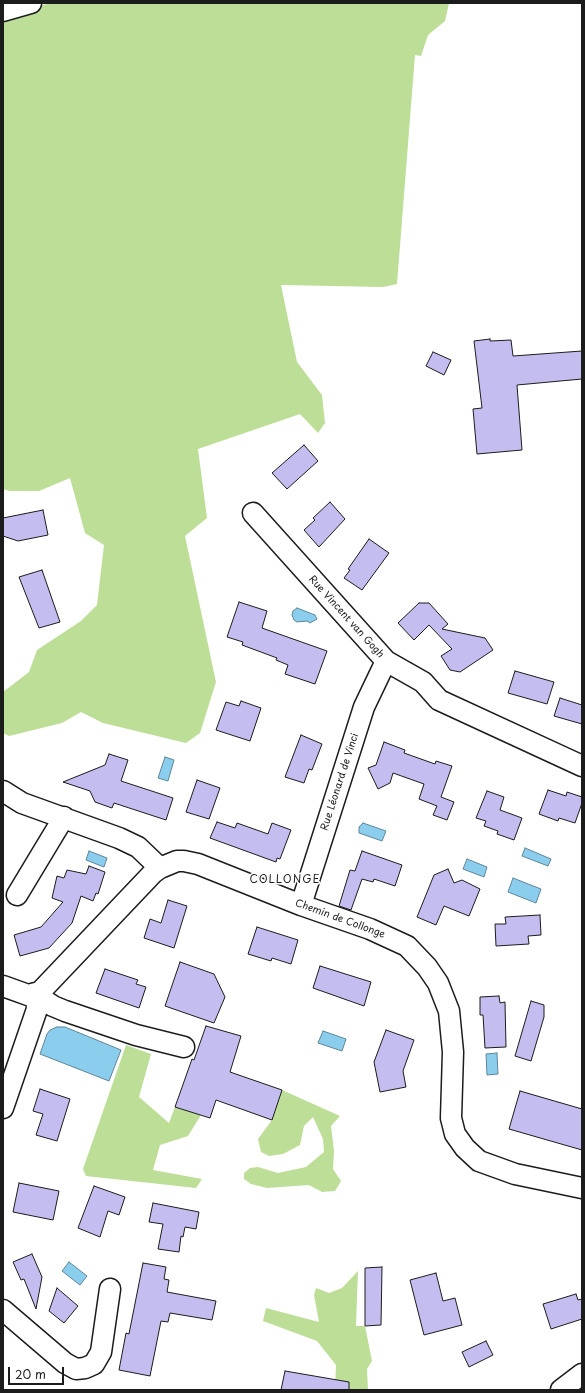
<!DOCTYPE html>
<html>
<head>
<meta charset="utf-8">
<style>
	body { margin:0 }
	#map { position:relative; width:585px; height:1393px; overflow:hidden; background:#fff; font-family:"Playpen Sans",sans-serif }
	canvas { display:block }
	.frame { position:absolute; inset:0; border:4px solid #1c1c1c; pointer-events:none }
	.scale { position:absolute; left:8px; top:1367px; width:56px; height:18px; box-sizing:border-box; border:2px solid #1c1c1c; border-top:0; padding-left:5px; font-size:12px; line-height:14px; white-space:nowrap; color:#1c1c1c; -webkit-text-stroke:3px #fff; paint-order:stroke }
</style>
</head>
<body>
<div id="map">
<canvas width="585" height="1393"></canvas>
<div class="frame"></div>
<div class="scale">20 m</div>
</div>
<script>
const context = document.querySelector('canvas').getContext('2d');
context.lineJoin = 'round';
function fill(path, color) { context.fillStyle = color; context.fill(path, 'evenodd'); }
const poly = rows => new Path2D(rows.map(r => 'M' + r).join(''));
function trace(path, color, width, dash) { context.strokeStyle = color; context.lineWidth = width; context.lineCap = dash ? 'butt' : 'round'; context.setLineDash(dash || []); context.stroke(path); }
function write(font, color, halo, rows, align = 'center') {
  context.font = font + ' "Playpen Sans",sans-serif'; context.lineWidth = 3; context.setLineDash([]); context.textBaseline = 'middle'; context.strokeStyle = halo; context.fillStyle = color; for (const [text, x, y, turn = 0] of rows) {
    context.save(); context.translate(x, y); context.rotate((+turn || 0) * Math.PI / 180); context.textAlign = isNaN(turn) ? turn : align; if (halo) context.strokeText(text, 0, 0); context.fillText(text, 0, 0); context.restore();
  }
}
fill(poly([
	[50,3,449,3,445,21,428,35,421,56,415,55,397,284,383,287,281,285,297,362,322,395,325,423,318,433,300,414,198,449,207,518,185,536,216,682,200,733,186,743,103,723,81,712,62,723,9,736,3,733,3,692,29,672,37,650,81,621,97,605,104,545,85,533,70,478,39,491,10,491,3,489,3,17],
	[126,1045,151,1054,139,1097,169,1123,175,1107,201,1115,188,1136,160,1145,153,1170,202,1179,196,1188,86,1176,83,1169],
	[282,1090,340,1116,331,1126,334,1151,333,1169,341,1181,335,1191,322,1192,309,1185,267,1188,251,1184,244,1179,244,1173,250,1168,258,1167,278,1173,306,1167,324,1152,323,1139,313,1117,304,1126,300,1145,283,1154,269,1156,261,1152,258,1139,272,1120],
	[358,1271,356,1326,365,1326,372,1361,367,1369,368,1390,335,1390,336,1365,317,1341,263,1321,266,1308,319,1322,314,1295,316,1288,329,1293,342,1288]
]), '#bdde96');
const water = poly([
	[297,608,315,615,317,619,310,623,307,621,297,622,294,620,292,615,293,611,297,608],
	[165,757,174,760,168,781,158,778,165,757],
	[363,823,386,831,382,841,359,833,359,827,363,823],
	[525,848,551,859,548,866,522,856,525,848],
	[89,851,107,858,104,867,86,860,89,851],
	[467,859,487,867,484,877,463,869,467,859],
	[513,878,541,889,536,903,508,892,513,878],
	[57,1027,65,1027,121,1050,109,1081,40,1054,47,1034,50,1030,57,1027],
	[323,1031,346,1039,342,1051,318,1043,323,1031],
	[497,1053,498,1074,487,1075,486,1054,497,1053],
	[69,1262,87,1276,80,1285,62,1271,69,1262]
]);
fill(water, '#8bcdec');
trace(water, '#5f8699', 1);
const building = poly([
	[490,339,490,341,511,340,513,356,582,351,582,379,517,385,522,450,477,454,473,409,482,408,474,341,490,339],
	[433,352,451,360,444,375,426,366,433,352],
	[304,445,318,461,287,489,272,473,304,445],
	[330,502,345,519,319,547,304,530,315,520,313,518,330,502],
	[43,510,48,535,18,541,3,536,3,518,43,510],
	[369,539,389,553,362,590,344,578,350,570,348,569,369,539],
	[42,570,60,622,39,628,19,577,42,570],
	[239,602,267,611,262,628,327,651,315,684,285,674,288,665,276,660,277,658,242,645,243,642,227,637,239,602],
	[419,603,429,603,448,624,442,629,485,638,493,650,460,672,450,670,441,656,452,649,429,625,414,640,398,623,419,603],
	[515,671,554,682,547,704,508,693,515,671],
	[560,698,582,705,582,724,554,716,560,698],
	[241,701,261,708,250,741,216,730,226,702,239,706,241,701],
	[301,735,322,744,312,770,309,769,304,783,285,777,301,735],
	[384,742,405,750,404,753,435,764,436,761,452,766,441,797,454,802,447,820,433,815,437,806,419,799,424,784,393,773,390,783,378,789,368,768,376,765,384,742],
	[109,754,128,760,121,781,173,798,166,820,114,803,112,808,95,802,90,791,63,782,105,765,109,754],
	[197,780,220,788,209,819,186,812,197,780],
	[548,790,566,796,567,792,582,797,582,803,575,823,559,818,558,821,539,814,548,790],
	[487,791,504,797,500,810,522,818,514,840,497,834,498,831,484,826,486,821,476,818,487,791],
	[217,822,235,828,237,823,268,834,272,823,291,830,280,859,277,858,276,862,210,838,217,822],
	[362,851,402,865,395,886,374,879,373,882,362,879,351,910,339,906,350,870,355,871,362,851],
	[89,866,105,872,98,894,96,893,93,901,81,896,72,923,49,948,20,956,14,935,41,927,63,902,52,898,57,876,64,878,67,870,86,874,89,866],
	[448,869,454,883,462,880,480,889,469,916,444,906,436,925,417,917,434,875,448,869],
	[168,900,187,906,174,948,144,938,150,919,161,923,168,900],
	[540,915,541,935,528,936,529,944,496,946,495,924,506,924,505,917,540,915],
	[257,927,298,940,291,964,272,958,271,961,248,954,257,927],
	[180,962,214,974,225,997,214,1023,165,1006,180,962],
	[320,966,371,982,364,1006,313,988,320,966],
	[105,969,138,980,136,984,146,987,139,1008,96,993,105,969],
	[499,996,500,1003,505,1002,506,1047,485,1048,483,1015,480,1015,480,997,499,996],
	[531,1001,544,1005,544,1017,531,1061,515,1056,531,1001],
	[206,1026,241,1036,230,1072,282,1090,272,1120,216,1100,210,1118,175,1107,192,1059,194,1060,206,1026],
	[386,1030,414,1040,403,1071,406,1087,380,1092,374,1062,386,1030],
	[40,1089,70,1099,57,1141,36,1135,43,1114,33,1111,40,1089],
	[520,1091,582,1109,582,1150,509,1129,520,1091],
	[19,1183,59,1191,53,1220,13,1212,19,1183],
	[94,1186,125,1197,119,1215,108,1211,100,1237,78,1228,94,1186],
	[153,1203,199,1212,196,1229,185,1227,183,1237,181,1236,179,1252,158,1249,163,1224,149,1222,153,1203],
	[32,1254,42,1277,36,1309,24,1279,21,1280,13,1262,32,1254],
	[143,1263,166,1267,164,1279,169,1280,167,1292,216,1301,212,1320,170,1313,168,1322,161,1321,150,1376,119,1370,126,1333,129,1334,143,1263],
	[382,1267,381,1325,365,1326,365,1268,382,1267],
	[436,1273,443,1301,455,1298,462,1325,424,1335,410,1280,436,1273],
	[57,1288,78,1306,64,1323,49,1311,57,1288],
	[576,1294,578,1300,582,1299,582,1319,551,1329,543,1304,576,1294],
	[486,1341,493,1355,469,1367,462,1352,486,1341],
	[285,1371,349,1382,349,1390,281,1390,285,1371]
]);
fill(building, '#c4bdef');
trace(building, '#1c1c1c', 1);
const street = poly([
	[3,11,31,3],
	[253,513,386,661,423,682,439,700,582,766],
	[3,791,22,803,119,838,138,847,160,868],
	[17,895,64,817],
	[301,905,364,707,386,661],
	[3,986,28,995,40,992,153,873,160,868,177,861,184,861,198,864,301,905,370,929,407,946,427,967,438,983,449,1011,453,1052,451,1118,455,1134,465,1148,479,1161,515,1174,582,1188],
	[36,995,53,1006,65,1011,136,1035,184,1047],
	[3,1108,37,1009,36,995],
	[3,1310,65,1363,76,1369,85,1368,94,1364,101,1352,110,1289],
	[561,1390,582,1374]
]);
trace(street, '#1c1c1c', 23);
trace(street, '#fff', 20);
write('10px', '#1c1c1c', '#fff', [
	["Rue Vincent van Gogh",346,617,48],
	["Rue Léonard de Vinci",340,782,-72],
	["Chemin de Collonge",340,919,20]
]);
context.letterSpacing = '1px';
write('11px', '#1c1c1c', '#fff', [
	["COLLONGE",285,880]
]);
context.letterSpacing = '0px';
</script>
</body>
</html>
